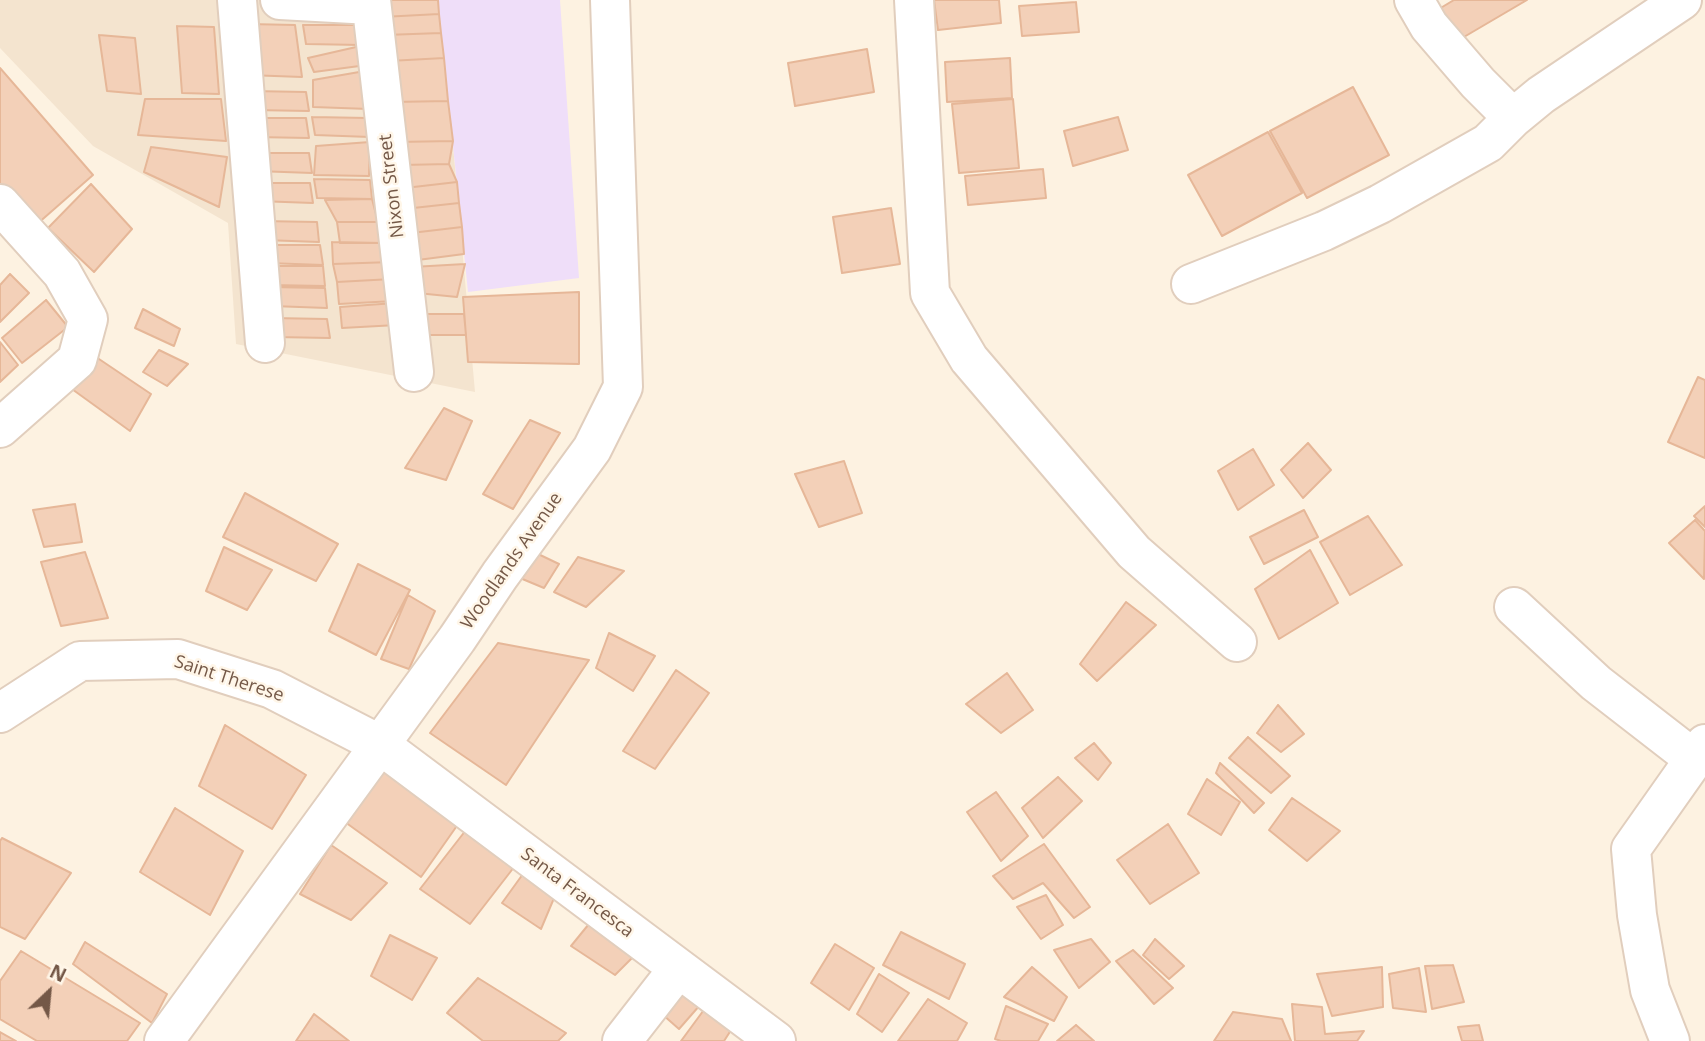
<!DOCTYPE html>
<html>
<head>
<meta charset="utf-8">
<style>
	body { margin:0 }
	#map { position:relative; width:1705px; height:1041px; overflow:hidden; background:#fdf2e1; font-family:"Open Sans",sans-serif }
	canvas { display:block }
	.north { position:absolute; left:14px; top:957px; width:70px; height:70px; -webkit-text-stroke:5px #fff6e8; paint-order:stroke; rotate:26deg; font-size:19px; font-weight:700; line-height:28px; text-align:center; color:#745847 }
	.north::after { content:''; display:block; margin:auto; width:24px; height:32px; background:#745847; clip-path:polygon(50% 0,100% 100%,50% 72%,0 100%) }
</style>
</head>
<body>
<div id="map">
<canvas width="1705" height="1041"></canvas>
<div class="north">N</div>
</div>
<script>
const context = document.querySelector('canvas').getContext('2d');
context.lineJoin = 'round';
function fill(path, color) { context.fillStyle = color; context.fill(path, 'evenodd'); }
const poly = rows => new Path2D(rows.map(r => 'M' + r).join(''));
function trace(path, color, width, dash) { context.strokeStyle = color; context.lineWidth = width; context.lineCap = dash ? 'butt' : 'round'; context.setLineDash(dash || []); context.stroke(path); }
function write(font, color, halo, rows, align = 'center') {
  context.font = font + ' "Open Sans",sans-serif'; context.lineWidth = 5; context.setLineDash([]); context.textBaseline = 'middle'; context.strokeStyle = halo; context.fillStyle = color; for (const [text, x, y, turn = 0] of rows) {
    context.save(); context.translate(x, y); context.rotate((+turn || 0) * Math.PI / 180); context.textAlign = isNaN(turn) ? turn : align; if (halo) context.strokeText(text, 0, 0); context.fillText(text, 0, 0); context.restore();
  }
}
fill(poly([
	[0,0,440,0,475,392,236,344,228,223,93,146,0,48]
]), '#f4e4cf');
fill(poly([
	[438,0,560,0,579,278,468,292]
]), '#efdef9');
const building = poly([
	[382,0,438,0,439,14,382,17,382,0],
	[934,0,999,0,1001,23,938,30,934,0],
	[1454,0,1527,0,1452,44,1434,12,1454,0],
	[1076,2,1079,32,1022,36,1019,6,1076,2],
	[439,14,441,33,385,35,382,17,439,14],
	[248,24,295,25,302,77,247,75,248,24],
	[303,25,359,25,361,45,306,44,303,25],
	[177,26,214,27,219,94,182,93,177,26],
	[441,33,444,58,389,61,385,35,441,33],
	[99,35,135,38,141,94,107,91,99,35],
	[365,45,367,65,314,72,308,58,365,45],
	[867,49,874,92,795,106,788,63,867,49],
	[444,58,448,101,393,102,389,61,444,58],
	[1010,58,1012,98,947,102,945,62,1010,58],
	[0,68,93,175,36,225,0,185,0,68],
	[365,71,369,109,313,107,313,80,365,71],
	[1353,87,1389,155,1307,198,1270,131,1353,87],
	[251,91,306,92,309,111,253,110,251,91],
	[145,99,221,99,226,141,138,135,145,99],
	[1013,99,1019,168,959,173,952,104,1013,99],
	[448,101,453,141,397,142,393,102,448,101],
	[312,117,368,118,370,137,315,135,312,117],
	[1118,117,1128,150,1073,166,1064,131,1118,117],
	[251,118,306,118,309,138,254,137,251,118],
	[1268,132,1302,193,1222,236,1188,175,1268,132],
	[453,141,449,164,402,165,397,142,453,141],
	[370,142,369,176,314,175,316,146,370,142],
	[151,147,227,157,219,207,144,172,151,147],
	[253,153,309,153,312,173,256,171,253,153],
	[449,164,457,182,405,188,402,165,449,164],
	[1043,169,1046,198,968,205,965,176,1043,169],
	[314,179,370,180,372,199,317,198,314,179],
	[457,182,459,203,404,209,405,188,457,182],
	[254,183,310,183,313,203,257,201,254,183],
	[91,184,132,229,94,272,48,228,91,184],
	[372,199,378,222,337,222,325,200,372,199],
	[459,203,462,227,411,233,404,209,459,203],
	[891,208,900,264,842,273,833,217,891,208],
	[261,221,317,222,319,242,264,240,261,221],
	[337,222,378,222,382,243,340,243,337,222],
	[462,227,464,254,410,261,411,233,462,227],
	[332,242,382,243,392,262,333,264,332,242],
	[264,245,320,245,323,265,267,263,264,245],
	[392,262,392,279,337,282,333,264,392,262],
	[465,264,457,297,417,293,412,267,465,264],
	[267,266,323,266,325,286,270,285,267,266],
	[10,274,29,293,0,322,0,285,10,274],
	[392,279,394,301,339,304,337,282,392,279],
	[269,287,325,288,327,308,272,306,269,287],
	[579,292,579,364,468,362,463,297,579,292],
	[46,300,68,327,22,363,2,338,46,300],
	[395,303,397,325,342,328,340,307,395,303],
	[143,309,180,329,174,346,135,328,143,309],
	[418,314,464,314,466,335,422,335,418,314],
	[272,318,327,319,330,338,275,337,272,318],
	[0,342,18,365,0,382,0,342],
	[159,350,188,364,167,386,143,372,159,350],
	[96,357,151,394,130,431,65,384,96,357],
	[1698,377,1705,380,1705,458,1668,442,1698,377],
	[444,408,472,421,446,480,405,468,444,408],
	[530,420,560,433,513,509,483,494,530,420],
	[1308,443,1331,470,1303,498,1281,470,1308,443],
	[1253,449,1274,485,1238,510,1218,471,1253,449],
	[844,461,862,513,819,527,795,474,844,461],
	[245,493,338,544,316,581,223,537,245,493],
	[75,504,82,542,44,547,33,510,75,504],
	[1705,506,1705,527,1694,516,1705,506],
	[1304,510,1318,537,1264,564,1250,537,1304,510],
	[1368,516,1402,565,1350,595,1320,542,1368,516],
	[1695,520,1705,531,1704,579,1669,543,1695,520],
	[224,547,272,570,247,610,206,591,224,547],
	[1310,550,1338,603,1279,639,1255,589,1310,550],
	[85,552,108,618,61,626,41,562,85,552],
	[536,553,559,564,544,588,520,578,536,553],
	[578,557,624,571,586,607,554,592,578,557],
	[358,564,410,590,376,655,329,631,358,564],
	[408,595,435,611,409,669,381,659,408,595],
	[1126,602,1156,625,1097,681,1080,664,1126,602],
	[609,633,655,656,633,691,596,668,609,633],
	[498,643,589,660,506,785,430,733,498,643],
	[676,670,709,693,655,769,623,751,676,670],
	[1007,673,1033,710,1001,733,966,704,1007,673],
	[1278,705,1304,734,1281,752,1257,733,1278,705],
	[225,725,306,775,272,829,199,786,225,725],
	[1248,737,1290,776,1271,793,1229,758,1248,737],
	[1094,743,1111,763,1098,780,1075,758,1094,743],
	[1220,763,1264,803,1254,813,1216,773,1220,763],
	[382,767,461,820,421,877,345,822,382,767],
	[1058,777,1082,801,1043,838,1022,808,1058,777],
	[1207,779,1240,802,1221,835,1188,814,1207,779],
	[996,792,1028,836,1001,861,967,812,996,792],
	[1292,798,1340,831,1307,861,1269,830,1292,798],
	[175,808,243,851,210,915,140,872,175,808],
	[1168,824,1199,873,1150,904,1117,860,1168,824],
	[466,830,518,862,470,924,420,889,466,830],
	[2,838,71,873,25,939,0,927,0,841,2,838],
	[1044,844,1090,907,1074,918,1043,883,1013,899,993,876,1044,844],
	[331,845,387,883,351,920,300,894,331,845],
	[528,867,557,891,541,929,502,903,528,867],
	[1046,895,1063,925,1041,939,1017,907,1046,895],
	[593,919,636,954,615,975,571,946,593,919],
	[901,932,965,964,949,999,883,965,901,932],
	[390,935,437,958,412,1000,371,976,390,935],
	[1091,939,1110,962,1079,988,1054,950,1091,939],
	[1155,939,1184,966,1169,979,1143,955,1155,939],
	[85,942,167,994,152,1023,73,964,85,942],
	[835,944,874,968,849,1010,811,983,835,944],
	[1133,950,1173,988,1154,1004,1116,961,1133,950],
	[21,951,140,1023,127,1041,37,1041,0,1019,0,981,21,951],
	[1453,965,1464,1002,1432,1009,1425,966,1453,965],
	[1032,967,1067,997,1054,1021,1004,997,1032,967],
	[1382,967,1383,1007,1332,1016,1317,974,1382,967],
	[1419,968,1426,1012,1393,1008,1389,974,1419,968],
	[879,974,909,993,882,1032,857,1014,879,974],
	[679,977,707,997,679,1029,654,1007,679,977],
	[478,978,566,1033,558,1041,483,1041,447,1013,478,978],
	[928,999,967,1023,957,1041,898,1041,928,999],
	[709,1003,733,1027,724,1041,681,1041,709,1003],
	[1292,1004,1322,1007,1325,1034,1364,1031,1357,1041,1295,1041,1292,1004],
	[1006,1006,1048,1024,1038,1041,1001,1041,995,1039,1006,1006],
	[1233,1012,1282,1019,1291,1041,1214,1041,1233,1012],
	[314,1014,349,1041,296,1041,314,1014],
	[1076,1025,1094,1041,1057,1041,1076,1025],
	[1479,1025,1483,1041,1462,1041,1458,1027,1479,1025],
	[0,1032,16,1041,0,1041,0,1032]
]);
fill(building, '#f3d0b8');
trace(building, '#e6b798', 2);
const minor = poly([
	[237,0,265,343],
	[280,0,371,5],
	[371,0,414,372],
	[914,0,930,293,969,359,1134,552,1237,642],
	[1414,0,1429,26,1478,83,1513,118],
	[0,204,62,273,88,319,77,360,0,428],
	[1191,284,1324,231,1380,204,1488,143,1513,118,1541,95,1682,0],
	[1514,607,1596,683,1694,759],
	[0,713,80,661,178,659,272,689,379,744,776,1041],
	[164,1041,457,639,500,575,592,449,623,387,610,0],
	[622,1041,678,969],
	[1670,1041,1650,990,1637,915,1631,849,1705,744]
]);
trace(minor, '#e1cebd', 42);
trace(minor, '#fff', 38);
write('18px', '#745847', '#fff6e8', [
	["Nixon Street",392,186,-97],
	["Woodlands Avenue",512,561,-55],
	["Saint Therese",229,679,18],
	["Santa Francesca",577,893,37]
]);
</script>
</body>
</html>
